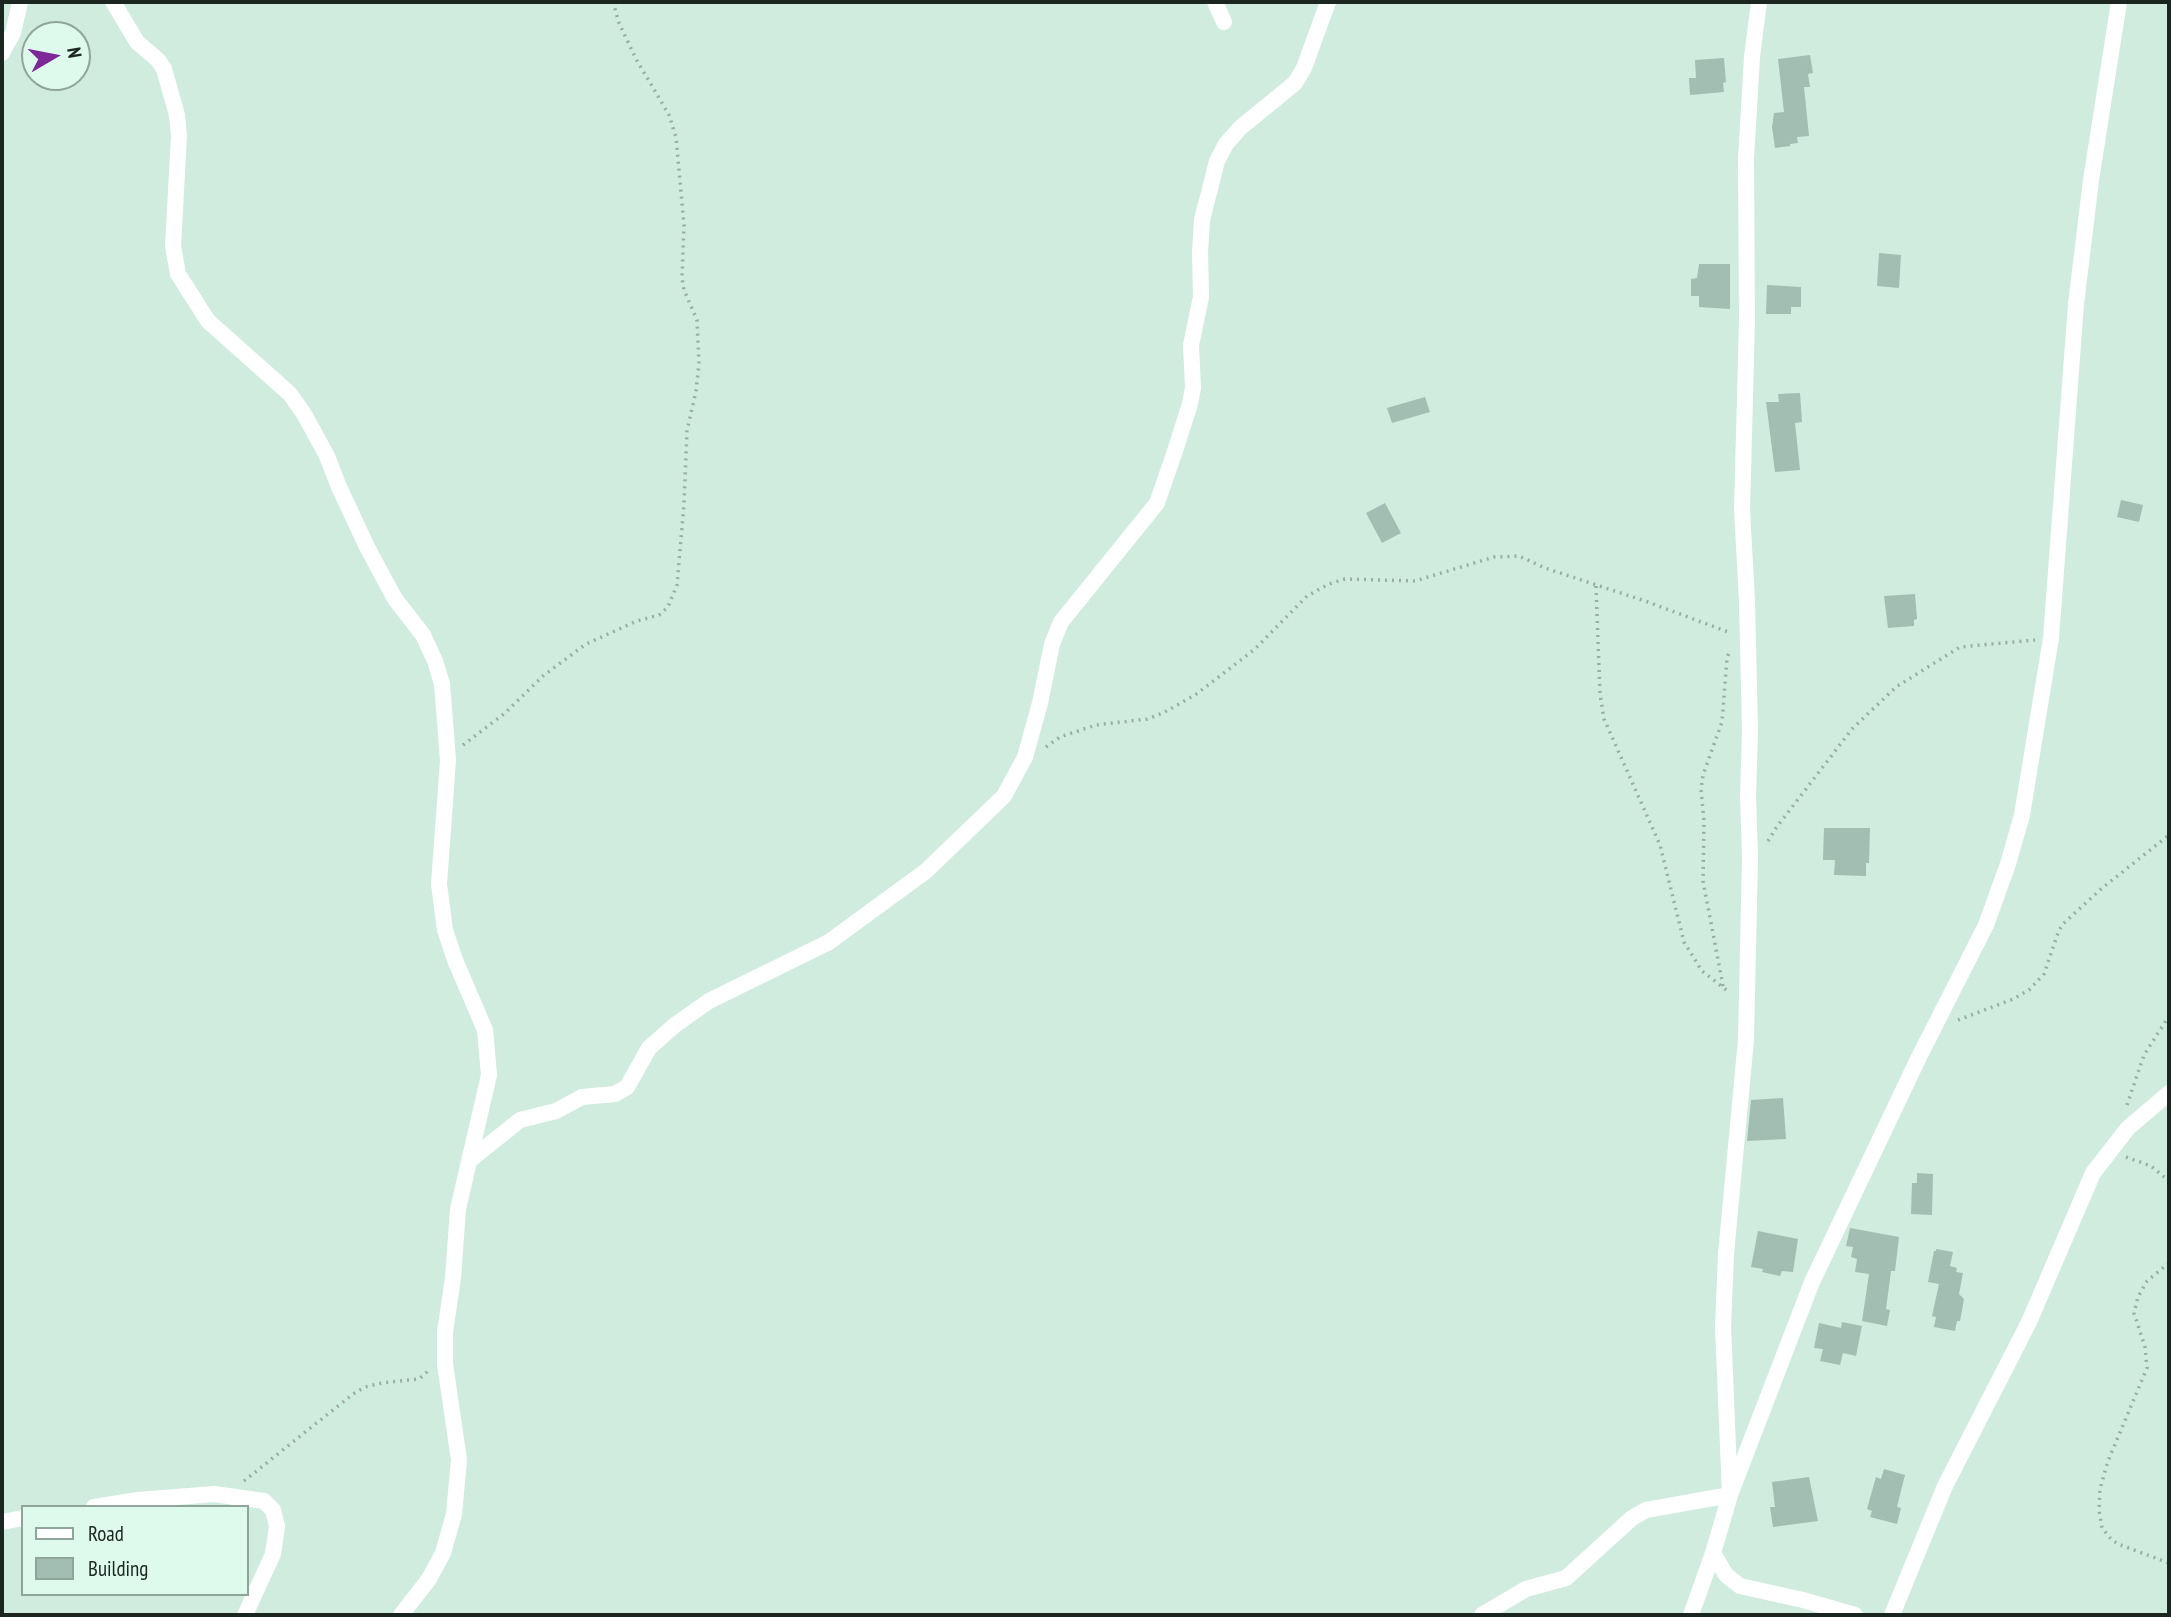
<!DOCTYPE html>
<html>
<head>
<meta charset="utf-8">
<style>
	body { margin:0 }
	#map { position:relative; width:2171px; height:1617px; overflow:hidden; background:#d0ecdf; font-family:"PT Sans Narrow",sans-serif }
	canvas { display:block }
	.frame { position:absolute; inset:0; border:4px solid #1b2621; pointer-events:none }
	.legend { position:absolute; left:21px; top:1505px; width:228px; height:91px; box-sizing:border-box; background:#ddfaed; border:2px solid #8fa59b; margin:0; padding:9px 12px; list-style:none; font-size:21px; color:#1b2621 }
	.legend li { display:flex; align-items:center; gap:14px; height:35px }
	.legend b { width:35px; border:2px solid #8fa59b }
	.north { position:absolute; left:21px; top:21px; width:70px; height:70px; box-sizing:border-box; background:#ddfaed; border:2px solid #8fa59b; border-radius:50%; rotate:80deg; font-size:19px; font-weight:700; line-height:28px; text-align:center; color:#1b2621 }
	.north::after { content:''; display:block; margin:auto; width:24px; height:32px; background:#7c2897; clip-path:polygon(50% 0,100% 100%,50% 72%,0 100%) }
</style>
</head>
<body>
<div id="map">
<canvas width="2171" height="1617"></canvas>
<div class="frame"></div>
<ul class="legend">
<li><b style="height:9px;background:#fff"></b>Road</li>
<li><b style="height:19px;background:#a2bdb1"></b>Building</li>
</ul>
<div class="north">N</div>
</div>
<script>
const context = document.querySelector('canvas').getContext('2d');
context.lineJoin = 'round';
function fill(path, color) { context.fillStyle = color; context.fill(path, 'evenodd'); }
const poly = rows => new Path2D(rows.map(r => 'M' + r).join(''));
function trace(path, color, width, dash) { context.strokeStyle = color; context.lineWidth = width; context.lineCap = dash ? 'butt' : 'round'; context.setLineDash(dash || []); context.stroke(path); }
fill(poly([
	[1810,55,1813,73,1808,74,1810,87,1804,87,1809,136,1797,137,1798,143,1790,144,1790,146,1775,148,1772,127,1774,113,1784,112,1778,59],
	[1724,58,1726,82,1723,83,1724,92,1690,95,1689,78,1696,78,1695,60],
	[1879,253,1901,255,1899,288,1877,286],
	[1699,264,1730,264,1730,309,1699,307,1699,296,1691,296,1691,279,1697,278],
	[1767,285,1801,287,1801,307,1791,307,1791,314,1766,314],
	[1800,393,1802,422,1795,423,1800,470,1775,472,1766,402,1779,402,1778,394],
	[1425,397,1430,412,1392,423,1387,408],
	[2121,500,2143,505,2139,522,2117,517],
	[1385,503,1401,533,1382,543,1366,513],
	[1915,594,1917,619,1914,620,1914,626,1888,628,1884,596],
	[1824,828,1870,828,1869,863,1866,863,1866,876,1834,875,1835,860,1823,860],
	[1783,1098,1786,1139,1747,1141,1751,1100],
	[1917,1173,1933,1174,1932,1215,1911,1214,1912,1183,1917,1183],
	[1850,1228,1899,1237,1895,1271,1891,1271,1886,1309,1890,1310,1887,1326,1862,1321,1869,1274,1855,1272,1857,1259,1851,1257,1853,1247,1846,1246],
	[1758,1231,1798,1239,1793,1272,1782,1271,1780,1276,1762,1272,1763,1269,1751,1267],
	[1936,1249,1953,1252,1950,1266,1957,1268,1956,1272,1963,1273,1959,1294,1964,1299,1960,1321,1957,1321,1955,1331,1934,1327,1936,1317,1932,1316,1939,1284,1928,1282,1934,1251,1936,1251],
	[1842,1322,1862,1326,1856,1356,1843,1353,1840,1365,1820,1361,1823,1349,1814,1348,1819,1323,1841,1328],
	[1884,1469,1905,1475,1897,1507,1901,1508,1897,1524,1870,1517,1872,1511,1867,1509,1876,1477,1881,1479],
	[1809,1477,1818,1521,1773,1527,1770,1507,1775,1507,1772,1482]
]), '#a2bdb1');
trace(poly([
	[1596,586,1600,694,1604,719,1660,845,1684,942,1702,971,1729,992],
	[463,745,505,713,543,676,586,644,637,621,659,615,668,607,677,585,684,504,687,431,696,391,699,364,697,320,684,290,682,278,684,225,676,137,669,115,636,59,619,23,613,2],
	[1046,747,1060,737,1096,725,1147,719,1163,713,1195,695,1255,649,1307,596,1329,584,1345,579,1415,581,1494,557,1519,556,1545,568,1645,601,1731,633],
	[1768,841,1776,828,1852,729,1896,687,1960,647,2035,640],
	[1723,986,1703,881,1704,821,1701,790,1703,775,1722,722,1727,658,1730,650],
	[1958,1020,2013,999,2029,990,2044,974,2059,930,2063,924,2101,889,2169,835],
	[2127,1105,2144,1055,2169,1016],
	[2126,1157,2151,1166,2169,1181],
	[2169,1263,2147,1281,2138,1297,2134,1313,2145,1347,2147,1368,2108,1461,2100,1489,2099,1510,2102,1528,2111,1539,2118,1544,2169,1563],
	[244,1481,353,1394,365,1387,382,1383,419,1379,428,1371]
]), '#97aea4', 3.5, [2, 5]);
trace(poly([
	[113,2,137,42,158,60,164,69,177,115,179,136,173,246,178,274,208,321,290,394,304,414,327,456,339,487,367,547,395,599,423,635,435,661,442,684,448,760,439,884,445,930,455,960,485,1030,489,1075,458,1209,453,1278,445,1332,445,1364,459,1460,454,1514,443,1553,429,1579,401,1615],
	[1215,2,1224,22],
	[2,53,13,33,20,2],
	[470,1160,520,1120,556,1111,582,1097,615,1094,627,1087,649,1048,675,1025,709,1001,829,942,926,871,1004,796,1025,757,1040,703,1052,644,1061,622,1157,503,1174,454,1190,404,1193,388,1191,345,1201,297,1200,252,1202,220,1217,161,1226,144,1240,128,1295,83,1304,68,1328,2],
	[94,1507,138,1500,214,1494,264,1501,273,1510,277,1526,273,1554,245,1615],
	[2,1522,23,1518],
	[1713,1553,1726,1575,1740,1586,1803,1600,1855,1615],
	[1482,1615,1526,1589,1566,1578,1632,1518,1646,1510,1730,1495,1723,1327,1726,1254,1746,1039,1750,857,1748,796,1750,731,1747,601,1742,510,1747,320,1746,159,1752,57,1759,2],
	[1691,1615,1713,1553,1730,1495,1812,1282,1919,1057,1986,925,2008,864,2022,815,2051,638,2076,304,2091,180,2119,2],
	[1892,1615,1945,1486,2029,1322,2093,1173,2128,1128,2169,1093]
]), '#fff', 16);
</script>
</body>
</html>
